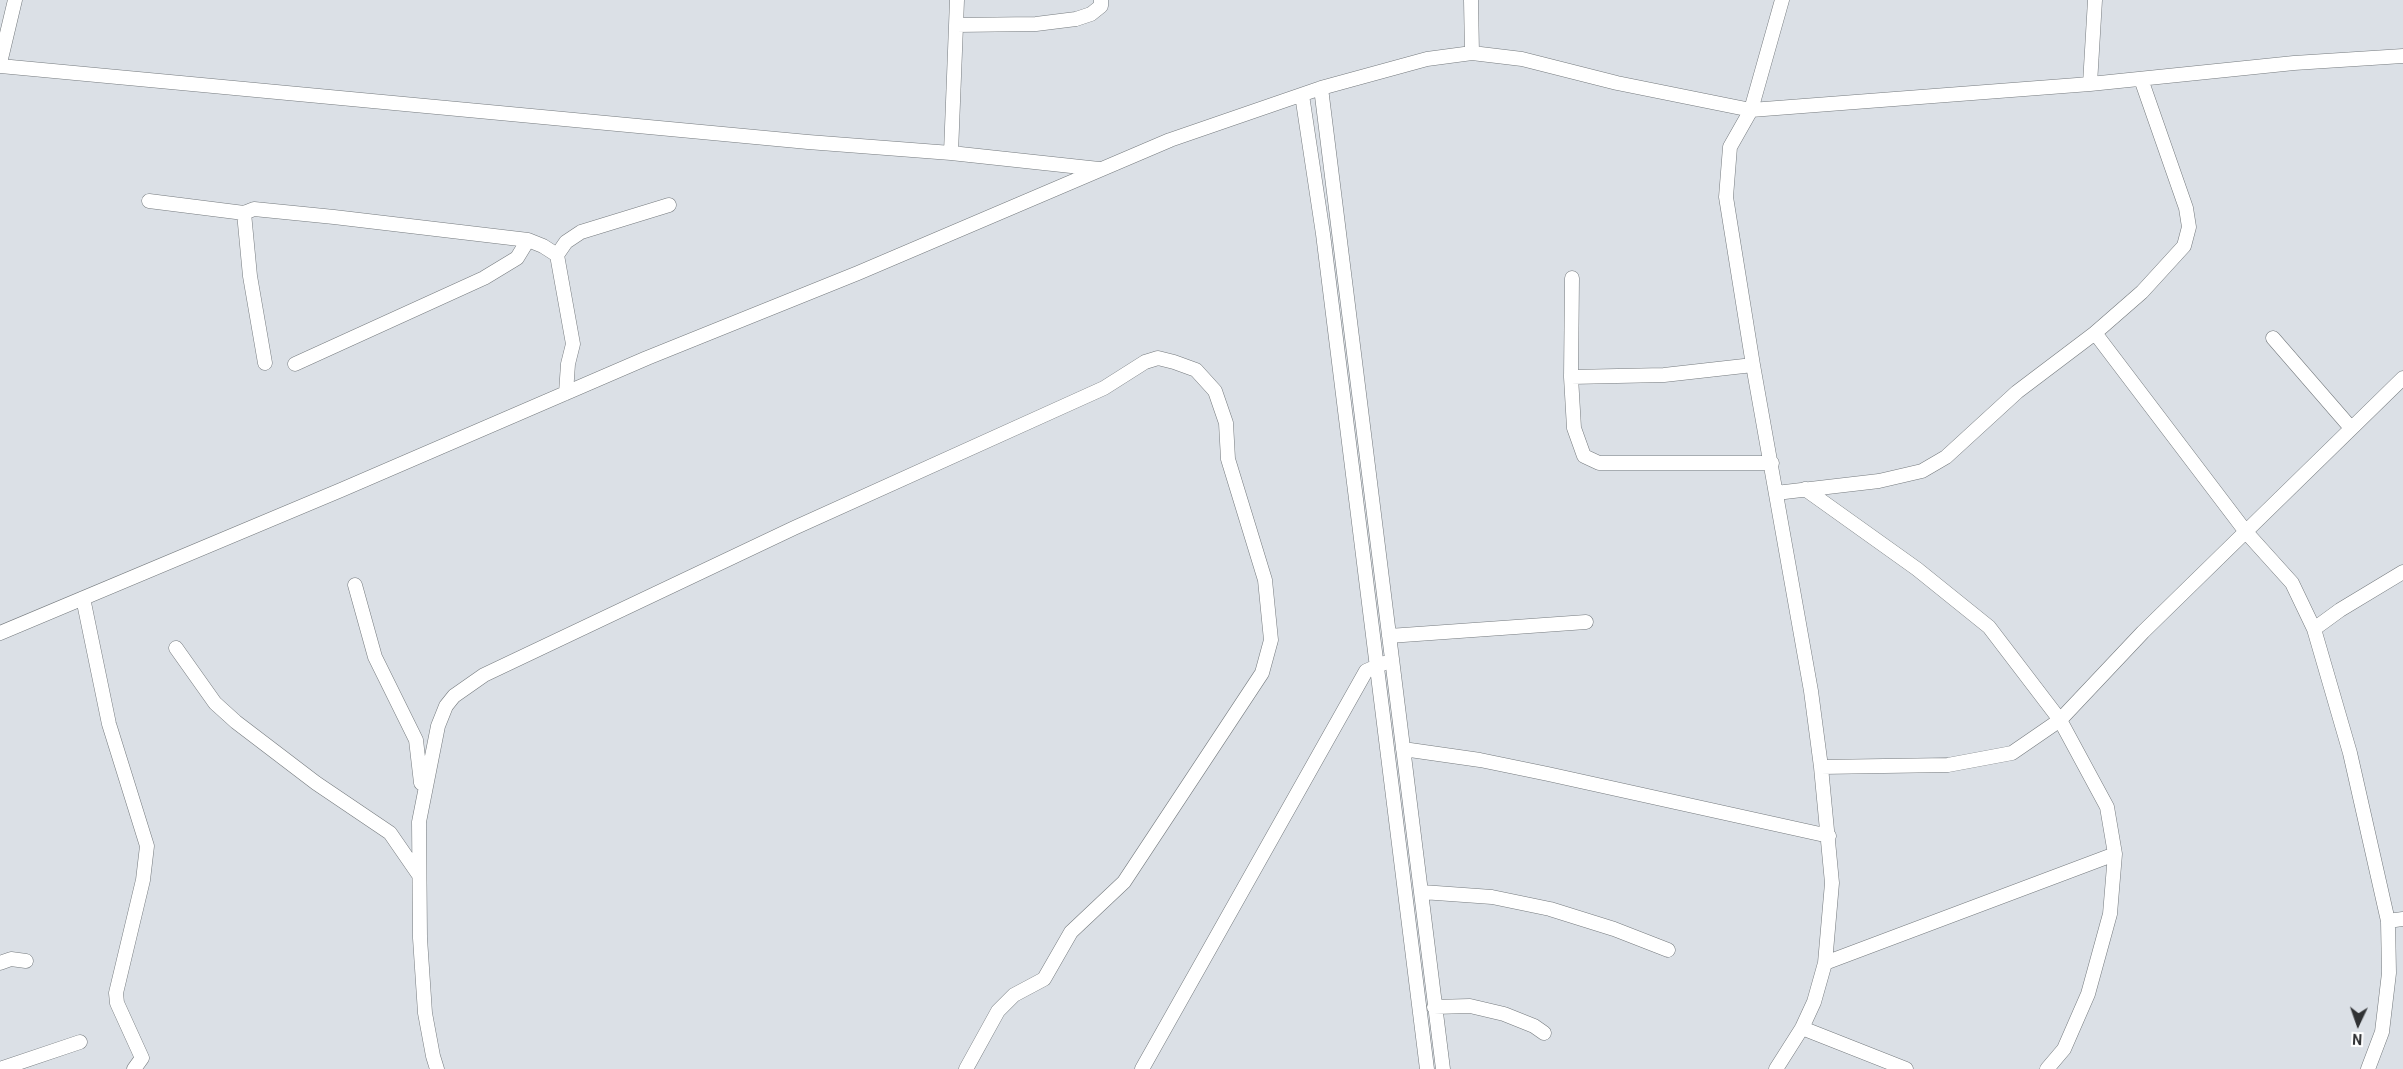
<!DOCTYPE html>
<html>
<head>
<meta charset="utf-8">
<style>
	body { margin:0 }
	#map { position:relative; width:2403px; height:1069px; overflow:hidden; background:#dbe0e6; font-family:Roboto,sans-serif }
	canvas { display:block }
	.north { position:absolute; left:2333px; top:999px; width:50px; height:50px; -webkit-text-stroke:4px #fff; paint-order:stroke; rotate:183deg; font-size:14px; font-weight:700; line-height:20px; text-align:center; color:#303234 }
	.north::after { content:''; display:block; margin:auto; width:18px; height:22px; background:#303234; clip-path:polygon(50% 0,100% 100%,50% 72%,0 100%) }
</style>
</head>
<body>
<div id="map">
<canvas width="2403" height="1069"></canvas>
<div class="north">N</div>
</div>
<script>
const context = document.querySelector('canvas').getContext('2d');
context.lineJoin = 'round';
const poly = rows => new Path2D(rows.map(r => 'M' + r).join(''));
function trace(path, color, width, dash) { context.strokeStyle = color; context.lineWidth = width; context.lineCap = dash ? 'butt' : 'round'; context.setLineDash(dash || []); context.stroke(path); }
const minor = poly([
	[1471,0,1472,53],
	[956,25,1036,24,1076,19,1091,14,1101,6,1101,0],
	[0,63,15,0],
	[0,66,808,142,951,153,1099,169],
	[2090,84,2095,0],
	[1321,88,1443,1069],
	[1302,95,1323,234,1427,1069],
	[951,153,957,0],
	[149,201,244,213,254,209,334,217,528,240,543,246,557,255,573,344,568,364,566,393],
	[244,213,250,276,265,363],
	[557,255,566,242,581,232,669,205],
	[1572,278,1571,377,1574,428,1584,456,1599,463,1772,463],
	[2095,333,2246,532,2292,583,2314,629,2350,753,2388,921,2389,973,2382,1032,2368,1069],
	[2273,338,2351,428],
	[295,364,484,278,517,258,528,240],
	[1571,377,1664,375,1753,365],
	[1805,489,1917,569,1989,627,2060,720,2107,807,2115,854,2110,914,2088,994,2064,1049,2047,1069],
	[1776,493,1879,481,1922,471,1946,457,2017,392,2095,333,2142,292,2184,246,2189,227,2186,208,2141,79],
	[355,585,375,657,416,740,421,783],
	[83,598,109,724,147,846,143,880,116,993,117,1003,142,1058,134,1069],
	[2314,629,2340,610,2403,572],
	[0,633,341,490,647,358,858,273,1170,140,1321,88,1427,59,1472,53,1522,59,1617,83,1751,110,2090,84,2294,63,2403,56],
	[1389,636,1586,622],
	[176,648,215,703,236,722,316,783,390,833,419,875],
	[1403,749,1480,760,1548,774,1829,836],
	[1821,767,1948,765,2012,753,2060,720,2143,632,2403,378],
	[1422,892,1492,897,1550,909,1614,929,1668,950],
	[2388,921,2403,919],
	[0,963,11,959,26,961],
	[1825,963,2115,854],
	[1434,1007,1470,1006,1504,1014,1534,1026,1544,1033],
	[1802,1028,1906,1069],
	[0,1069,80,1042],
	[437,1069,433,1056,425,1013,420,938,419,822,438,726,446,706,454,696,484,675,794,528,1104,388,1145,362,1158,358,1174,362,1196,370,1215,391,1226,423,1228,459,1265,580,1271,640,1262,673,1124,882,1071,932,1044,979,1014,995,998,1011,966,1069],
	[1142,1069,1366,671,1384,663],
	[1776,1069,1802,1028,1814,1002,1825,963,1832,883,1821,767,1811,691,1753,365,1726,197,1730,147,1751,110,1782,0]
]);
trace(minor, '#757a7e', 15);
trace(minor, '#fff', 14);
</script>
</body>
</html>
